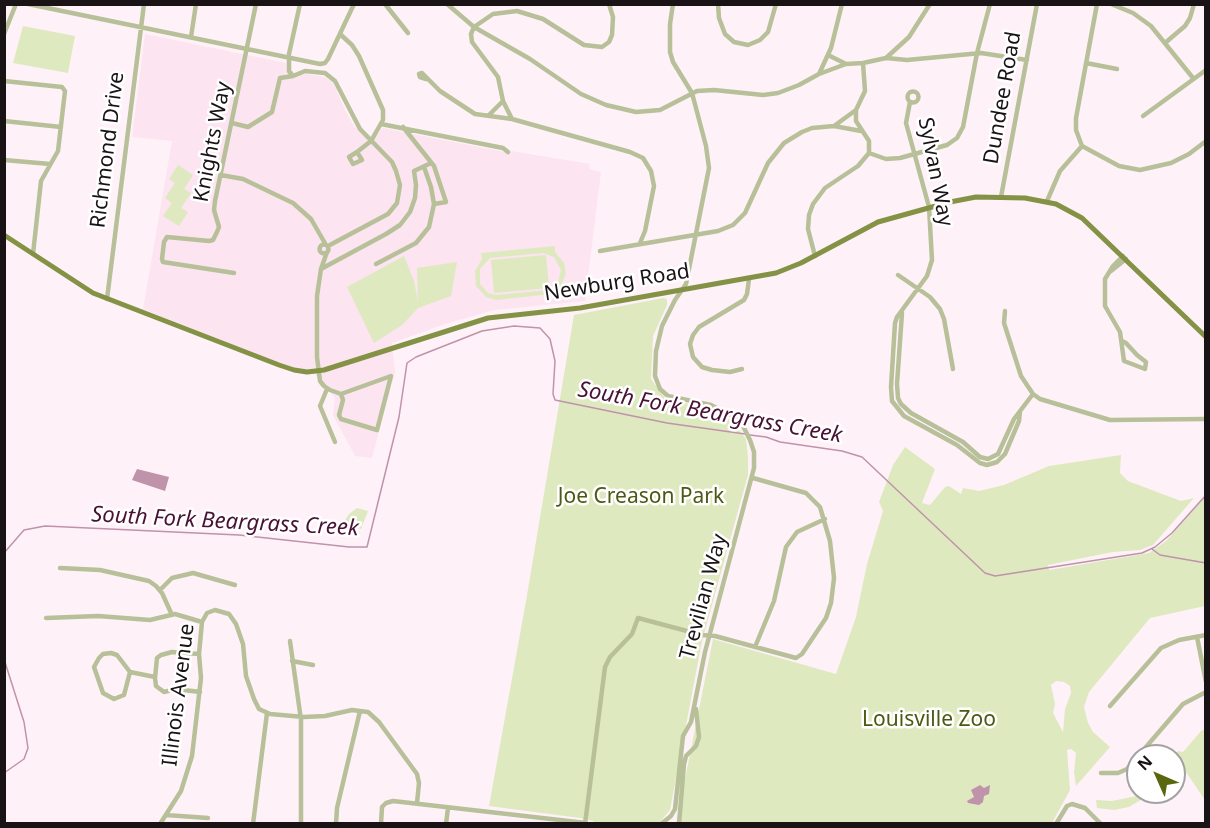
<!DOCTYPE html>
<html>
<head>
<meta charset="utf-8">
<style>
	body { margin:0 }
	#map { position:relative; width:1210px; height:828px; overflow:hidden; background:#fff1f8; font-family:"Noto Sans",sans-serif }
	canvas { display:block }
	.frame { position:absolute; inset:0; border:6px solid #191316; pointer-events:none }
	.north { position:absolute; left:1126px; top:744px; width:60px; height:60px; box-sizing:border-box; background:#fff; border:2px solid #a3a1a2; border-radius:50%; rotate:315deg; font-size:16px; font-weight:700; line-height:24px; text-align:center; color:#191316 }
	.north::after { content:''; display:block; margin:auto; width:21px; height:27px; background:#5a670f; clip-path:polygon(50% 0,100% 100%,50% 72%,0 100%) }
</style>
</head>
<body>
<div id="map">
<canvas width="1210" height="828"></canvas>
<div class="frame"></div>
<div class="north">N</div>
</div>
<script>
const context = document.querySelector('canvas').getContext('2d');
context.lineJoin = 'round';
function fill(path, color) { context.fillStyle = color; context.fill(path, 'evenodd'); }
const poly = rows => new Path2D(rows.map(r => 'M' + r).join(''));
function trace(path, color, width, dash) { context.strokeStyle = color; context.lineWidth = width; context.lineCap = dash ? 'butt' : 'round'; context.setLineDash(dash || []); context.stroke(path); }
function write(font, color, halo, rows, align = 'center') {
  context.font = font + ' "Noto Sans",sans-serif'; context.lineWidth = 5; context.setLineDash([]); context.textBaseline = 'middle'; context.strokeStyle = halo; context.fillStyle = color; for (const [text, x, y, turn = 0] of rows) {
    context.save(); context.translate(x, y); context.rotate((+turn || 0) * Math.PI / 180); context.textAlign = isNaN(turn) ? turn : align; if (halo) context.strokeText(text, 0, 0); context.fillText(text, 0, 0); context.restore();
  }
}
fill(poly([
	[145,34,286,63,288,72,293,77,302,73,325,77,333,83,345,110,354,126,371,141,383,128,510,153,511,151,590,164,589,169,601,172,585,301,494,310,442,325,392,343,395,372,372,458,355,456,333,415,335,398,313,372,293,369,143,309,172,141,132,137]
]), '#fce4f0');
fill(poly([
	[23,26,75,36,68,73,13,63],
	[178,165,193,175,184,189,191,193,181,208,188,212,179,226,163,216,172,203,165,198,175,183,169,179],
	[555,246,555,252,564,263,566,274,560,287,551,294,496,300,486,297,476,286,475,271,482,259,481,253],
	[543,253,554,257,561,270,558,282,550,290,496,295,488,293,480,284,480,269,490,258],
	[546,255,549,288,494,293,491,260],
	[404,256,414,281,418,302,417,268,457,262,451,296,418,308,402,325,374,343,347,287],
	[663,298,667,299,667,305,653,336,651,379,665,398,717,411,733,422,746,439,748,457,748,475,702,641,670,810,659,823,596,824,593,821,580,818,489,806,526,601,574,315],
	[905,447,935,469,922,503,930,505,945,487,949,486,961,494,963,488,979,491,1004,485,1049,466,1121,455,1120,473,1128,481,1181,501,1194,498,1153,545,1140,550,1113,552,1048,565,1049,570,1149,553,1166,541,1205,497,1205,606,1150,618,1089,692,1084,707,1088,723,1093,732,1110,747,1076,786,1074,772,1076,753,1071,749,1067,750,1070,790,1052,823,676,824,713,639,836,674,856,617,867,564,883,511,879,502,893,465],
	[1056,681,1064,682,1070,686,1071,693,1065,709,1063,732,1053,713,1055,704,1051,685],
	[357,508,368,511,361,529,342,525,349,514],
	[1205,729,1206,729,1205,800,1177,759,1174,762,1173,756,1178,751,1183,752,1201,731],
	[1140,792,1149,792,1144,798,1129,807,1114,810,1097,808,1096,800,1112,801,1136,796]
]), '#dfe9c0');
fill(poly([
	[137,469,169,477,165,491,132,480],
	[980,785,984,788,990,785,989,794,984,796,983,802,979,805,968,803,967,801,974,797,971,790]
]), '#bf93aa');
trace(poly([
	[750,435,766,437,780,442,842,451,862,457,985,573,995,576,1142,553,1155,547,1172,533,1206,495],
	[1152,549,1160,555,1206,563],
	[4,553,24,530,45,526,239,535,349,547,367,547,399,417,407,363,416,357,482,331,514,326,540,328,550,339,555,361,553,394,555,400,667,423,745,434],
	[4,659,24,722,28,748,24,759,4,773]
]), '#bf93aa', 1.5);
trace(poly([
	[28,4,320,64,325,63,328,59,354,4],
	[300,4,289,54,289,71,293,76,305,71,325,73,335,81,360,129,392,162,396,171,400,185,397,203,388,214,328,246],
	[385,4,408,33],
	[447,4,474,27,530,59,581,94,606,105,636,112,660,110,697,91,714,90,763,95,778,93,799,85,819,74,846,64,863,63,886,58,907,60,981,53,1027,60],
	[718,4,719,18,725,34,734,42,748,45,760,40,768,32,776,4],
	[1111,4,1133,13,1151,26,1193,78],
	[4,34,16,4],
	[340,34,352,45,359,56,383,110,383,120,371,141,357,152,362,160,353,164,349,157,357,152],
	[191,37,196,4],
	[1165,43,1185,26,1190,18,1194,4],
	[828,55,846,64],
	[886,58,909,37,930,4],
	[1086,63,1117,69],
	[819,74,831,48,842,4],
	[426,79,420,77,419,74,422,73,440,91,475,114,512,119,630,152,643,158,651,171,654,186,645,231,640,243],
	[4,81,62,87,65,91,58,151,41,181,33,254],
	'907.5 97a5.5 5.5 0 1 1 11 0a5.5 5.5 0 1 1-11 0Z',
	[910,102,906,123,929,207,932,260,927,276,897,317,895,323,891,387,892,401,904,416,957,445,980,463,987,465,997,462,1005,454,1019,421,1020,411],
	[489,115,503,101],
	[1143,116,1206,70],
	[512,119,503,101,498,77,472,42,471,34,474,27,493,14,517,11,543,19,584,45,602,47,609,42,612,35,613,17,609,4],
	[4,121,61,127],
	[232,123,248,127,272,112,280,78,293,76],
	[381,124,503,148,508,152],
	[834,126,861,131],
	[403,127,434,166,446,202,434,204],
	[1082,146,1076,130,1076,118,1097,4],
	[1082,146,1119,166,1140,170,1171,163,1189,154,1206,141],
	[869,153,886,159,900,158,947,145,957,138,963,127,977,53,990,4],
	[4,160,50,164],
	[221,175,243,179,293,203,311,219,326,245],
	[1001,197,1037,4],
	[1047,201,1060,171,1082,146],
	'319.5 249a4.5 4.5 0 1 1 9 0a4.5 4.5 0 1 1-9 0Z',
	[600,251,718,231,733,225,745,213,768,163,784,143,802,132,812,128,834,126,856,110,865,91,863,63],
	[327,252,321,269,317,296,317,357,320,381,324,386,330,390,341,394,343,400,339,415,341,419,377,430,391,376,341,394],
	[815,256,808,229,809,215,813,204,825,188,858,166,869,153,869,141,856,121,856,111],
	[376,264,416,243,429,227,434,204,431,187,424,167],
	[321,269,386,234,400,225,410,212,415,198,416,185,414,171,431,163],
	[1111,271,1126,259],
	[234,273,163,262,162,259,164,242,167,237,209,241,213,240,217,232,219,227,214,210,215,201,256,4],
	[898,275,930,297,940,309,944,319,953,369],
	[107,299,144,4],
	[1005,311,1004,323,1021,376,1033,394,1040,399,1110,420,1206,419],
	[902,313,897,384,898,398,901,404,911,413,963,442,980,457,988,459,998,454,1014,419,1033,394],
	[1122,341,1126,343,1137,355,1146,362,1145,369,1124,361,1120,332,1105,306,1105,279,1113,266,1123,256],
	[742,369,730,372,712,370,702,367,693,357,690,344,693,335,699,327,744,300,747,294,749,279],
	[327,389,320,406,335,442],
	[60,568,100,570,149,581,156,586,162,593,172,615],
	[160,590,172,578,193,573,235,585],
	[46,618,98,616,150,620,175,614,202,622],
	[1197,637,1206,682],
	[290,641,301,720,301,824],
	[755,647,774,601,786,547,797,532,825,519],
	[199,654,172,652,161,655,157,658,155,678,156,686,164,692,176,689,200,692],
	[292,661,313,665],
	[130,672,124,695,114,699,103,693,94,667,99,658,103,654,111,653,117,655,130,672,155,677],
	[1110,706,1161,648,1179,640,1206,635],
	[1101,773,1118,773,1127,769,1183,704,1206,692],
	[166,815,208,818],
	[160,824,181,791,192,756,201,678,199,654,202,622,207,613,215,610,229,614,236,624,243,644,246,676,254,699,259,709,270,714,304,717,325,716,352,710,368,712,379,722,417,774,419,783,417,803],
	[253,824,267,713],
	[336,824,337,808,360,711],
	[381,824,382,807,386,803,393,801,586,823],
	[446,824,448,808],
	[585,824,605,667,610,657,632,634,638,618,702,635,715,636,796,658,802,654,826,618,831,603,834,578,830,541,820,507,806,493,753,478],
	[661,824,671,816,675,809,683,736,691,722,705,652,754,468,754,452,750,440,743,426,734,417,711,405,668,396,660,389,655,376,656,351,662,326,675,300,686,284,709,168,706,146,692,93,673,62,670,52,670,24,673,4],
	[679,824,684,764,686,756,696,746,699,737,696,709],
	[1056,824,1067,806,1072,804,1085,808,1101,824]
]), '#b7c099', 4.5);
trace(poly([
	[4,235,93,293,279,365,294,370,307,372,324,370,488,318,580,308,776,273,801,263,878,222,950,202,976,197,1025,198,1056,204,1082,218,1206,337]
]), '#839245', 5);
write('21px', '#191316', '#fff', [
	["Dundee Road",1003,98,-80],
	["Knights Way",213,142,-79],
	["Richmond Drive",108,150,-83],
	["Sylvan Way",935,172,79],
	["Newburg Road",617,283,-9],
	["Trevilian Way",704,597,-75],
	["Illinois Avenue",179,695,-83]
]);
write('21px', '#4d5813', '#fff', [
	["Joe Creason Park",641,497],
	["Louisville Zoo",929,720]
]);
write('italic 22px', '#491235', '#fff', [
	["South Fork Beargrass Creek",710,413,10],
	["South Fork Beargrass Creek",225,522,3]
]);
</script>
</body>
</html>
